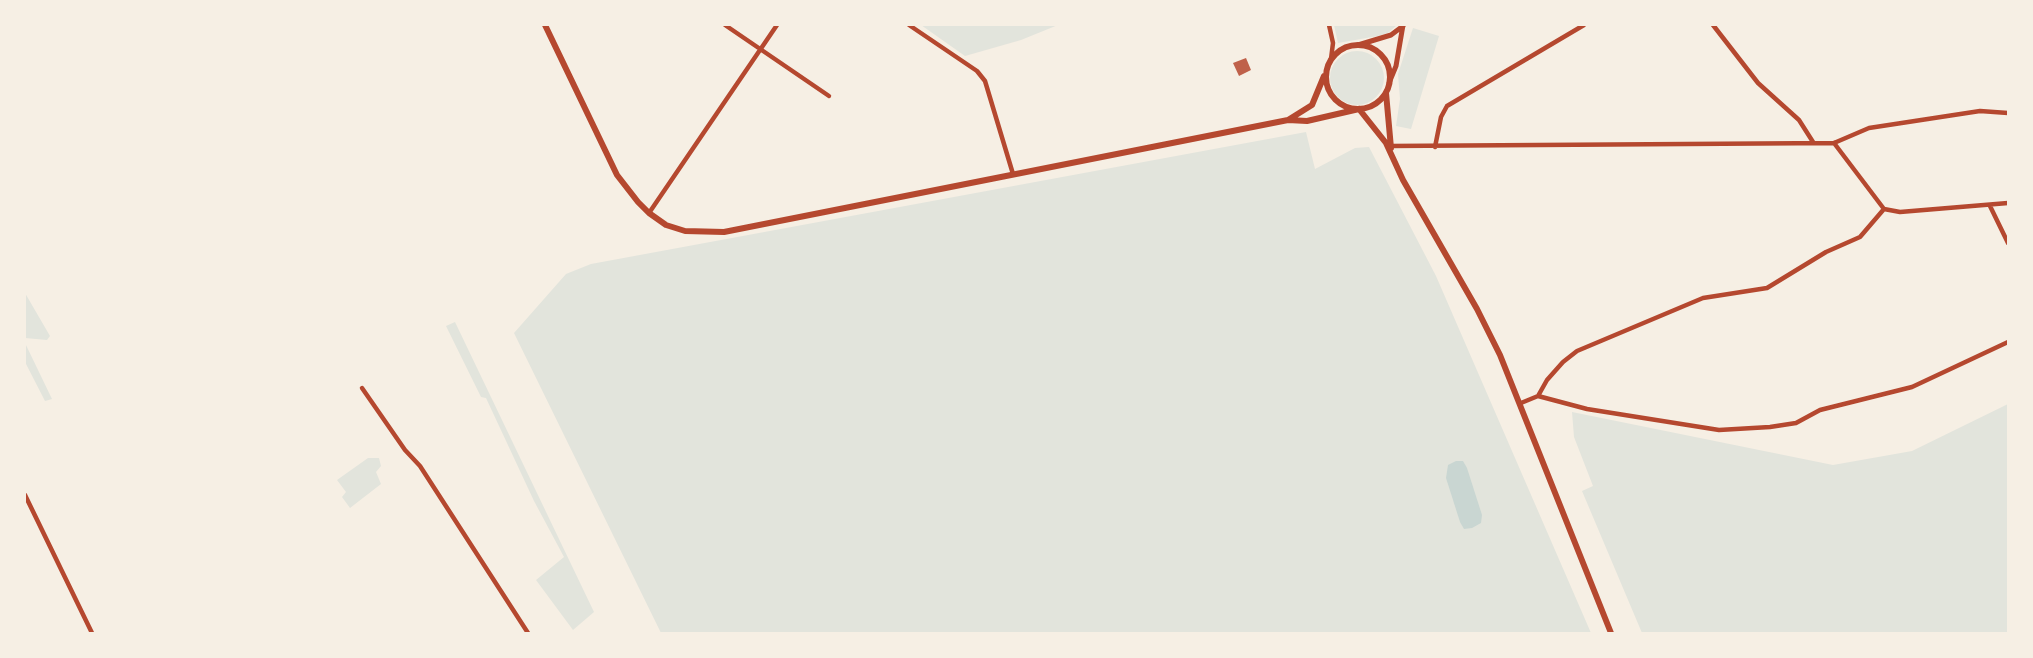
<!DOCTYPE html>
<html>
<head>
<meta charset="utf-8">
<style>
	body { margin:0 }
	#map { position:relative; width:2033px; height:658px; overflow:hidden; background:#f6efe4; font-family:Roboto,sans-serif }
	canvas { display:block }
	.frame { position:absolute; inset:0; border:26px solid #f6efe4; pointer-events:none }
</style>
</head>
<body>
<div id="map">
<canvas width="2033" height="658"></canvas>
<div class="frame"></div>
</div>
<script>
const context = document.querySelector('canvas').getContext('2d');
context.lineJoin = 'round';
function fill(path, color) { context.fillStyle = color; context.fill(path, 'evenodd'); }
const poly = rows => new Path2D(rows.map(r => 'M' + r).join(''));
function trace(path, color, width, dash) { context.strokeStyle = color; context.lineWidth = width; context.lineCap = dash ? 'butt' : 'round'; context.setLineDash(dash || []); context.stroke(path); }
fill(poly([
	[921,25,1058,25,1021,40,965,56],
	[1334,25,1397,25,1388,33,1378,36,1338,43],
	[1413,28,1439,36,1411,129,1396,126,1400,99,1398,74],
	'1330 78a27 27 0 1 1 54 0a27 27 0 1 1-54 0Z',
	[1306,132,1315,169,1355,148,1369,147,1436,276,1591,633,661,633,514,333,566,274,591,264],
	[25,293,50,336,47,340,25,338],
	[455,322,594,612,573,630,536,580,564,557,534,501,486,398,481,397,446,326],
	[25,343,52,399,45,401,25,362],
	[2008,404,2008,633,1642,633,1582,491,1593,486,1574,437,1572,412,1833,465,1912,451],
	[368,458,379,458,381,466,376,472,381,484,350,508,342,497,346,492,337,480]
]), '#e2e4dc');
fill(poly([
	[1456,461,1463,461,1467,468,1482,515,1481,523,1472,528,1464,529,1460,522,1446,478,1448,465]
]), '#c9d6d2');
fill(poly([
	[1246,58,1251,70,1239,76,1233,63]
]), '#bf614a');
trace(poly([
	[725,25,829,96],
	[909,25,977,71,985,81,1013,174],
	[1329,25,1333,43,1331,59],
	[1713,25,1758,83,1799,120,1813,142],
	[1834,143,1884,209],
	[1390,146,1834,143,1869,128,1980,111,2008,113],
	[1435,147,1441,117,1447,106,1584,25],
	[2008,203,1900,212,1884,209,1860,237,1826,252,1767,288,1703,298,1577,351,1563,362,1547,380,1538,396,1587,409,1719,430,1770,427,1796,423,1820,410,1912,387,2008,342],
	[1990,206,2008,243],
	[649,213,777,25],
	[362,388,405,450,420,466,528,633],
	[1521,403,1538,396],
	[25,495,92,633]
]), '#b5482f', 4.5);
trace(poly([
	[1358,45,1391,35,1403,26],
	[1389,83,1396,66,1403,25]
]), '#b5482f', 5);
trace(poly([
	[545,25,617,175,638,202,649,213,666,225,685,231,724,232,1288,120,1307,121,1359,109],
	'1326 77a32 32 0 1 1 64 0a32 32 0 1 1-64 0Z',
	[1386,93,1391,148],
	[1359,109,1386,143,1403,180,1477,309,1500,355,1611,633],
	[1288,120,1312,105,1324,76]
]), '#b5482f', 6);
</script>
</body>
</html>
